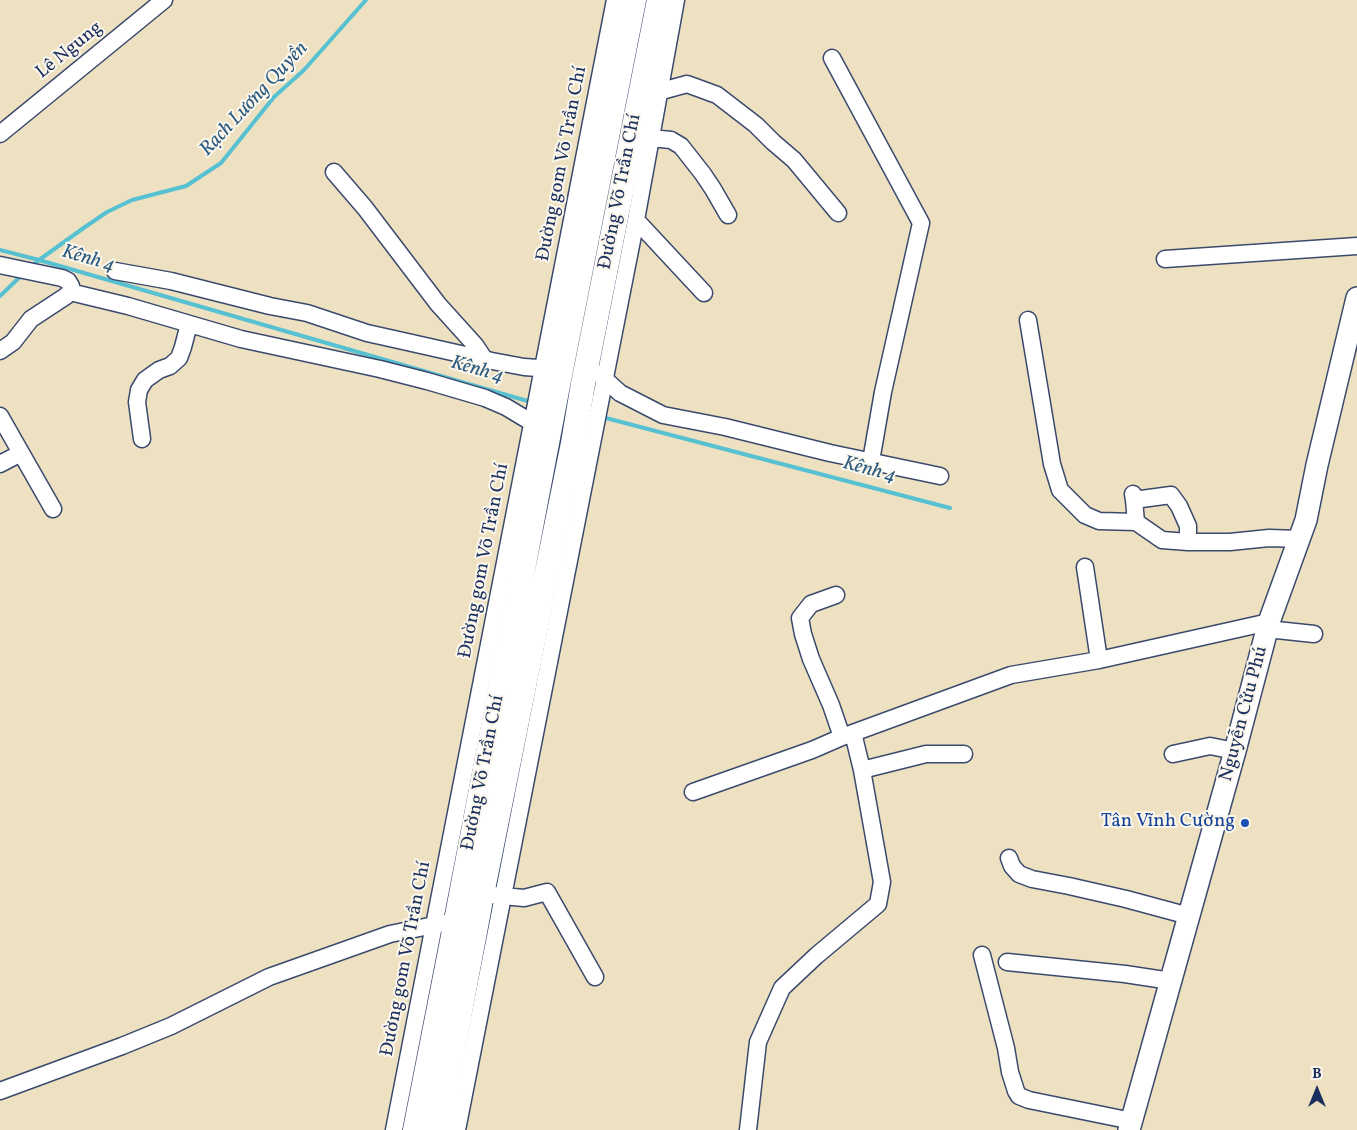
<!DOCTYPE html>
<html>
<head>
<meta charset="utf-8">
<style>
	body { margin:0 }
	#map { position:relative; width:1357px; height:1130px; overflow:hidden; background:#ede1c1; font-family:Vollkorn,serif }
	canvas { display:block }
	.north { position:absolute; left:1292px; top:1065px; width:50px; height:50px; -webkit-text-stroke:4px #fbf7ec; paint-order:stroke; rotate:0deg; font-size:14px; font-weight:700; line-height:20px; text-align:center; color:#1b2f5e }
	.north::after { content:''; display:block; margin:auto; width:18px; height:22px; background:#1b2f5e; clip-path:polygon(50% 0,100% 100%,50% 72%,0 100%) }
</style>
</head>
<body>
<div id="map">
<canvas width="1357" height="1130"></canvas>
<div class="north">B</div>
</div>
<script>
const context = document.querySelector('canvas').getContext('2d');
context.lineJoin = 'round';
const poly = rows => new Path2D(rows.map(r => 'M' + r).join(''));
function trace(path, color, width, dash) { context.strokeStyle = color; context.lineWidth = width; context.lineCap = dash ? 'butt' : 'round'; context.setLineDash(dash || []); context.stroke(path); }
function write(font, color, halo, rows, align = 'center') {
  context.font = font + ' Vollkorn,serif'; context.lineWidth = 4; context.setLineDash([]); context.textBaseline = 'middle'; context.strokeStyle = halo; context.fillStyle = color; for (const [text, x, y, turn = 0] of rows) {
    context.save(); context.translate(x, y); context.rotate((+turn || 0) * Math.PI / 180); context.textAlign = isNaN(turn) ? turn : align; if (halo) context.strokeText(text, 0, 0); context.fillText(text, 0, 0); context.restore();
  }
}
trace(poly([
	[0,250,39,260,531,402],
	[31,267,39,260,85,227,107,212,132,200,186,186,221,163,274,97,304,70,366,0],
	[0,296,22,275],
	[602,417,950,508]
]), '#57c1d2', 4);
const minor = poly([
	[832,58,921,223,883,392,871,461],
	[658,92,687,84,717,95,756,125,773,142,794,160,838,213],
	[0,134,164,0],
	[650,138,671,140,681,146,703,174,713,189,728,215],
	[334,172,365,208,438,304,475,345,485,360],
	[636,220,704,293],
	[1165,259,1357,246],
	[0,265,62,278,68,281,71,286,70,292,66,296,31,319,13,342,0,351],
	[115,271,171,281,270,306,307,313,367,333,394,339,492,361,524,367,553,369],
	[70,292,128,306,241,339,380,369,427,381,485,398,506,407,526,419,543,425],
	[1028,320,1052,464,1060,490,1085,515,1099,521,1136,522],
	[599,374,620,393,663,415,725,427,830,453,940,476],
	[0,416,53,509],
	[142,439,137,402,139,390,145,380,159,370,170,366,179,358,183,347,189,324],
	[0,464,21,453],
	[1133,494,1134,500,1136,522,1162,540,1188,542,1230,542,1269,538,1300,539],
	[1134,500,1171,495,1179,506,1188,526,1188,542],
	[1085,567,1099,660],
	[836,595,811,604,800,618,803,634,811,659,831,705,842,737],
	[1267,629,1314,634],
	[1173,754,1210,746,1235,751],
	[862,770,926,754,964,754],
	[693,792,812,750,842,737,1011,675,1099,660,1269,622],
	[1009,858,1012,866,1019,874,1032,879,1069,886,1126,899,1189,916],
	[492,895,524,898,547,892,595,977],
	[982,955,1006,1048,1010,1072,1016,1091,1019,1096,1029,1100,1132,1121],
	[1007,962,1125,974,1171,981],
	[0,1091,122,1046,171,1026,269,977,390,934,444,923],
	[394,1130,615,0],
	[457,1130,636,220,676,0],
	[748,1130,758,1042,782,988,816,956,878,904,882,882,862,770,853,733]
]);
const major = poly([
	[1129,1130,1235,751,1269,622,1306,520,1317,465,1357,298]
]);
const highway = poly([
	[415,1130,456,921,559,380,634,0],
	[438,1130,482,894,573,443,583,384,659,0]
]);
trace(minor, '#3a4a6d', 19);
trace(major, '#3a4a6d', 24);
trace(highway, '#3a4a6d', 26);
trace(minor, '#fff', 16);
trace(major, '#fff', 21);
trace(highway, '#fff', 24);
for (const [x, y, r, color] of [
	[1245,823,5,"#1a4fb4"]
]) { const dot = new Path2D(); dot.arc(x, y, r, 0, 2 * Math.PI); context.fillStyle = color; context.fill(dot); trace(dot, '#fbf7ec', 2); }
write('19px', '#1b2f5e', '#fbf7ec', [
	["Lê Ngung",70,51,-39],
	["Đường gom Võ Trần Chí",563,164,-79],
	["Đường Võ Trần Chí",621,192,-79],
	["Đường gom Võ Trần Chí",485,561,-79],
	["Nguyễn Cửu Phú",1245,714,-75],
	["Đường Võ Trần Chí",484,773,-79],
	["Đường gom Võ Trần Chí",407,959,-79]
]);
write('19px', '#164399', '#fbf7ec', [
	["Tân Vĩnh Cường",1235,823]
], 'right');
write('italic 20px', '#2d5b81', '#fbf7ec', [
	["Rạch Lương Quyền",255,100,-47],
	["Kênh 4",88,260,16],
	["Kênh 4",477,371,16],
	["Kênh 4",869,471,15]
]);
</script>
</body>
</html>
